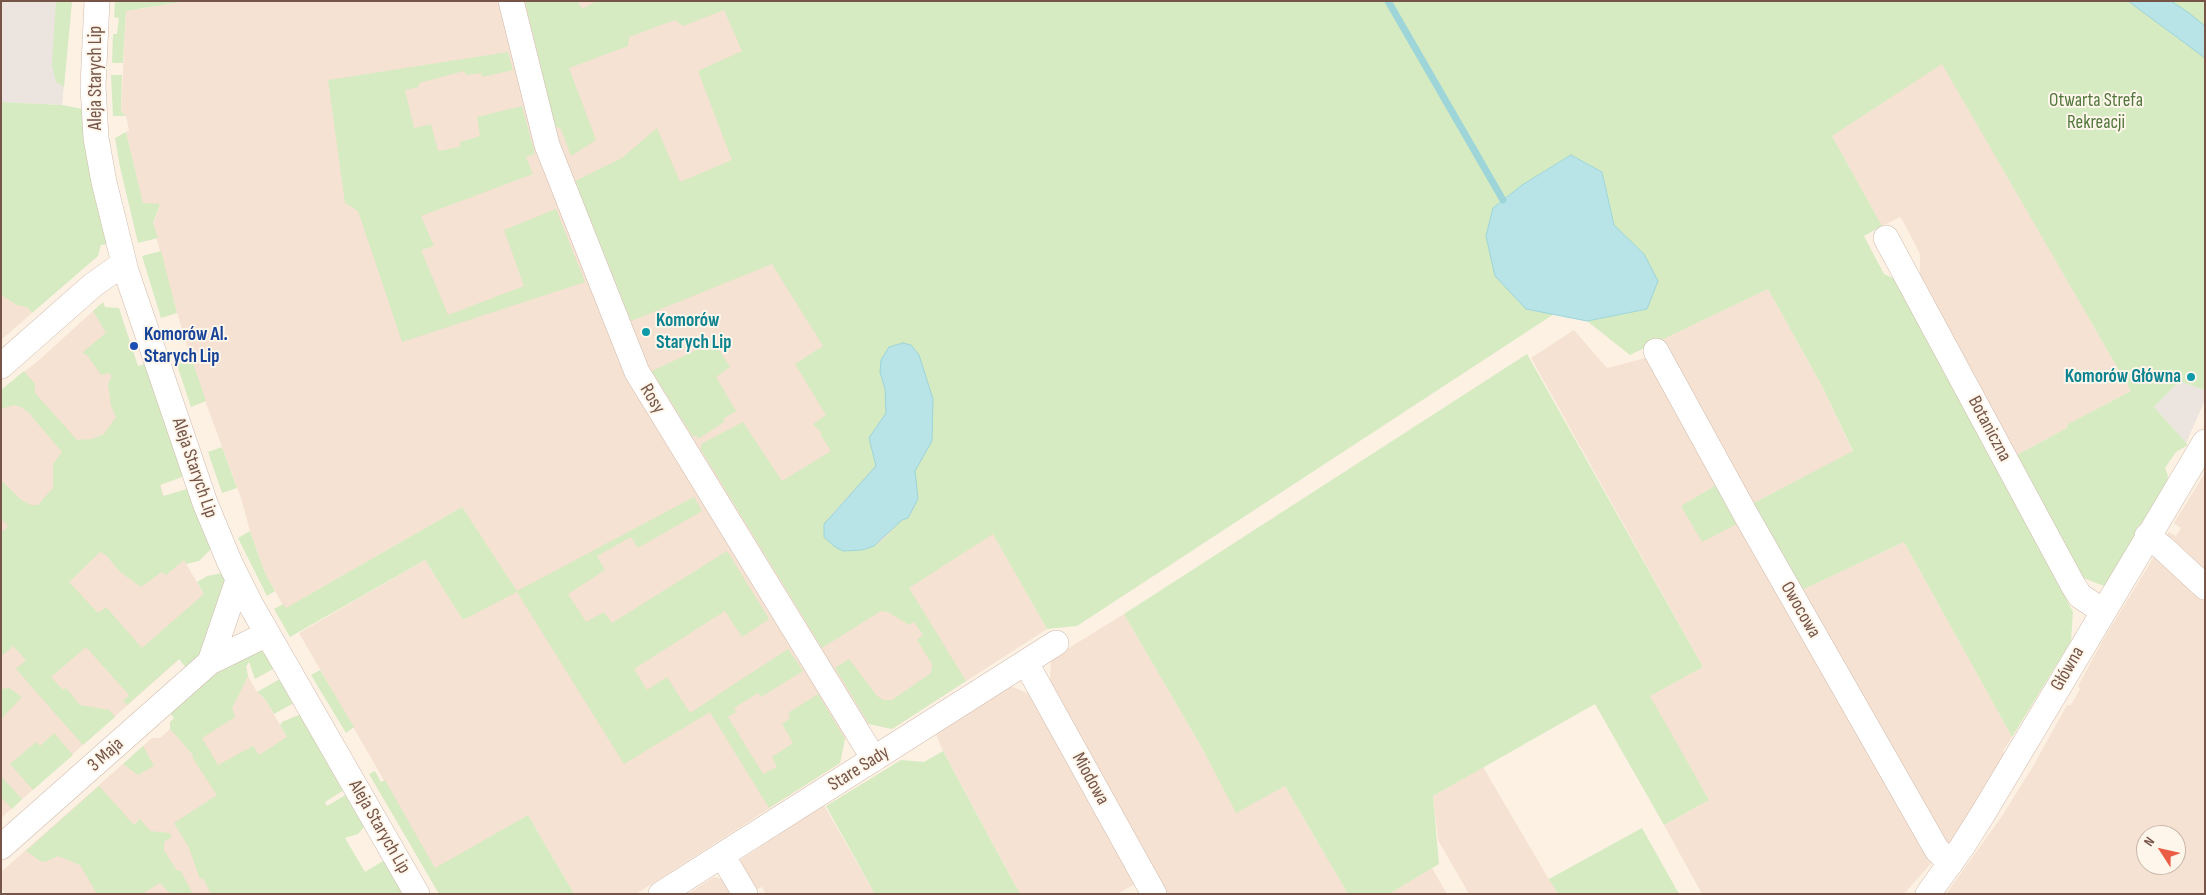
<!DOCTYPE html>
<html>
<head>
<meta charset="utf-8">
<style>
	body { margin:0 }
	#map { position:relative; width:2206px; height:895px; overflow:hidden; background:#fdf1e4; font-family:"Sofia Sans Condensed",sans-serif }
	canvas { display:block }
	.frame { position:absolute; inset:0; border:2px solid #765548; pointer-events:none }
	.north { position:absolute; left:2136px; top:825px; width:50px; height:50px; box-sizing:border-box; background:#fff6eb; border:1px solid #c8b6aa; border-radius:50%; rotate:305deg; font-size:14px; font-weight:700; line-height:20px; text-align:center; color:#765548 }
	.north::after { content:''; display:block; margin:auto; width:18px; height:22px; background:#eb5d45; clip-path:polygon(50% 0,100% 100%,50% 72%,0 100%) }
</style>
</head>
<body>
<div id="map">
<canvas width="2206" height="895"></canvas>
<div class="frame"></div>
<div class="north">N</div>
</div>
<script>
const context = document.querySelector('canvas').getContext('2d');
context.lineJoin = 'round';
function fill(path, color) { context.fillStyle = color; context.fill(path, 'evenodd'); }
const poly = rows => new Path2D(rows.map(r => 'M' + r).join(''));
function trace(path, color, width, dash) { context.strokeStyle = color; context.lineWidth = width; context.lineCap = dash ? 'butt' : 'round'; context.setLineDash(dash || []); context.stroke(path); }
function write(font, color, halo, rows, align = 'center') {
  context.font = font + ' "Sofia Sans Condensed",sans-serif'; context.lineWidth = 4; context.setLineDash([]); context.textBaseline = 'middle'; context.strokeStyle = halo; context.fillStyle = color; for (const [text, x, y, turn = 0] of rows) {
    context.save(); context.translate(x, y); context.rotate((+turn || 0) * Math.PI / 180); context.textAlign = isNaN(turn) ? turn : align; if (halo) context.strokeText(text, 0, 0); context.fillText(text, 0, 0); context.restore();
  }
}
fill(poly([
	[187,1,805,1,994,535,1047,629,892,729,869,724,845,739,840,763,636,894,574,894,528,815,435,869,299,633,425,560,463,620,516,591,462,507,285,609,265,573,250,531,241,498,196,376,168,282,153,224,160,204,143,204,126,132,129,130,126,116,121,111,126,11],
	[1942,63,2131,391,2068,424,2067,428,2015,456,1991,406,1985,399,1920,276,1920,254,1903,221,1900,217,1882,226,1832,136],
	[1,278,32,313,1,340],
	[1768,289,1822,386,1853,452,1750,505,1657,342],
	[103,302,184,560,213,610,212,630,1,818,1,390,38,361],
	[1574,330,1607,368,1653,356,1716,485,1682,506,1702,541,1739,523,1933,861,1904,894,1702,894,1664,825,1709,800,1649,696,1703,667,1531,358],
	[2205,473,2205,577,2165,540,2169,532,2176,536,2181,528,2174,523],
	[1904,542,2012,737,2003,751,2005,756,1949,846,1802,590],
	[2157,552,2205,596,2205,894,1946,894,2002,816,2032,768,2067,705,2071,705,2080,689,2078,686,2103,640],
	[2146,835,2176,835,2176,865,2146,865],
	[1124,614,1202,748,1236,812,1285,786,1348,894,1168,894,1050,682,1051,659],
	[234,665,246,666,248,676,257,692,265,699,377,894,5,894,1,887,1,872,152,738,160,738,170,729,170,722],
	[1011,686,1029,694,1135,884,1117,894,1020,894,943,751,936,734],
	[1483,767,1544,871,1558,894,1469,894,1438,840,1433,796],
	[824,805,875,894,766,894,762,887,755,890,739,861],
	[1432,868,1447,894,1389,894],
	[714,877,724,880,732,894,688,894]
]), '#f5e2d2');
fill(poly([
	[1,1,72,1,62,105,1,102],
	[2179,381,2205,390,2205,400,2186,443,2154,407]
]), '#ece4de');
fill(poly([
	[56,1,72,1,64,87,56,82,52,65],
	[115,1,187,1,126,11,123,63,112,63,113,34,117,34,119,18,114,17],
	[525,1,578,1,582,9,597,1,2205,1,2205,390,2179,381,2154,407,2188,445,2176,452,2165,468,2168,476,2166,487,2104,586,2081,577,2015,456,2067,428,2068,424,2131,391,1942,64,1832,136,1882,226,1864,236,1884,274,1903,283,2073,612,2071,641,2012,737,1904,542,1802,590,1750,505,1853,451,1822,386,1768,289,1630,355,1587,321,1647,309,1644,254,1614,225,1602,172,1571,155,1522,185,1493,208,1526,309,1554,314,1077,626,1047,629,993,534,909,588,966,681,892,729,869,724,835,668,849,659,877,696,884,700,892,700,931,673,932,664,917,640,923,635,914,622,909,625,888,612,881,611,822,648,700,448,702,446,701,444,743,422,782,481,831,451,820,434,822,433,813,424,826,415,795,364,823,346,772,264,631,321,575,181,622,158,657,128,680,182,732,160,698,71,742,51,724,10,683,26,675,20,629,37,628,46,569,68,596,140,571,156,561,129,555,126],
	[903,343,911,345,919,355,933,399,932,441,915,471,918,499,911,514,902,520,882,541,874,546,849,551,832,514,876,466,869,438,886,413,886,404,885,389,880,372,889,347],
	[508,52,513,70,482,77,481,73,466,75,464,71,419,83,419,87,405,90,414,128,431,124,438,151,460,147,460,142,480,136,477,117,522,106,535,154,526,157,533,174,421,216,434,246,421,250,448,315,524,286,504,230,556,209,585,282,402,342,358,211,345,203,328,80],
	[111,75,122,75,121,111,126,116,113,116],
	[1,102,62,105,83,109,108,244,101,245,98,256,32,313,27,307,17,305,1,295],
	[126,132,143,203,160,204,153,223,158,238,138,243,120,167,115,138],
	[161,251,177,313,161,318,142,256],
	[103,302,105,307,119,308,138,366,145,364,184,472,182,477,160,485,163,496,187,489,190,491,211,549,199,561,186,564,184,560,166,575,162,572,141,587,120,572,107,556,100,552,69,582,98,613,106,607,142,648,204,594,197,582,207,576,222,573,225,577,220,610,212,641,187,669,179,659,127,705,123,701,129,695,86,647,51,677,63,690,66,688,80,705,109,710,115,717,83,745,16,669,26,660,13,646,3,655,1,653,1,533,8,526,1,518,1,480,20,499,31,505,38,505,53,488,53,464,62,452,29,413,21,407,14,405,1,409,1,390,24,371,35,384,35,393,77,440,91,439,104,434,116,417,111,406,108,383,112,376,109,373,101,375,87,355,82,353,106,333,93,311],
	[714,342,730,367,716,377,736,411,723,419,724,422,698,439,696,435,693,437,652,371],
	[190,354,206,401,191,407,175,359],
	[1527,354,1703,667,1650,696,1709,800,1664,825,1595,704,1433,796,1439,864,1389,894,1348,894,1285,786,1236,813,1202,748,1124,614],
	[222,447,237,488,222,493,208,452],
	[1716,485,1739,523,1702,542,1681,506],
	[694,497,702,511,638,548,631,537,597,556,605,570,568,594,586,622,604,612,612,623,727,551,769,619,742,637,725,611,634,669,647,690,667,677,690,713,788,649,803,671,761,697,758,693,734,708,736,712,728,717,763,774,777,767,772,757,793,743,782,724,790,718,788,713,818,694,845,739,840,763,769,808,710,712,624,764,517,592,463,620,425,560,290,637,274,609,283,604,286,608,462,507,517,591],
	[250,531,265,573,275,591,267,596,238,538],
	[261,650,273,666,273,669,255,679,249,662,246,667,248,676,232,708,235,717,202,738,218,765,253,746,259,755,287,737,280,725,282,722,301,714,344,790,325,802,327,806,347,794,364,827,358,834,345,838,365,872,383,861,387,862,406,894,211,894,203,878,200,879,189,848,174,823,217,795,192,757,194,756,170,729,170,722,174,718,168,711,230,659],
	[320,670,354,727,346,733,311,675],
	[278,680,282,681,294,701,292,704,274,714,265,699,257,692],
	[9,688,22,697,1,719,1,689],
	[54,733,73,755,33,790,10,764,36,742,40,746],
	[143,746,154,766,138,775,123,764],
	[943,751,988,835,1020,894,875,894,826,806,901,760,924,762],
	[375,771,381,782,385,780,435,868,528,815,574,894,439,894,369,774],
	[1,776,22,799,12,809,1,797],
	[99,786,134,825,140,819,150,831,169,833,172,837,164,842,164,850,177,871,180,870,193,894,171,894,160,883,142,894,97,894,80,865,58,856,45,862,40,861,26,851],
	[1642,828,1679,894,1558,894,1549,879]
]), '#d6ebc2');
const water = poly([
	[2128,1,2171,1,2189,13,2205,26,2205,58,2128,1],
	[1571,155,1602,172,1614,225,1644,254,1658,281,1647,309,1587,321,1526,309,1495,276,1486,236,1493,208,1522,185,1571,155],
	[903,343,911,345,919,355,933,399,932,441,915,471,918,499,908,518,902,520,874,546,862,550,843,551,835,547,824,537,824,524,876,466,869,438,886,413,885,389,880,372,881,360,889,347,903,343]
]);
fill(water, '#b8e4e7');
trace(water, '#9dd5d9', 1);
trace(poly([
	[1388,1,1503,200]
]), '#9dd5d9', 7);
const minor = poly([
	[97,1,93,86,96,138,104,182,126,271,205,503,230,563,251,605,417,894],
	[511,1,547,145,637,372,874,759],
	[1886,238,2073,585,2080,596,2103,611],
	[1656,351,1746,515,1937,850,1951,863],
	[1,366,93,285,124,263],
	[2147,536,2163,548,2205,587],
	[210,662,238,580],
	[1026,663,1154,894],
	[1,847,210,662,267,634],
	[722,855,745,894],
	[661,894,1056,643],
	[1928,894,1962,847,1984,812,2205,442]
]);
trace(minor, '#d1baac', 26);
trace(minor, '#fff', 25);
for (const [x, y, r, color] of [
	[646,332,5,"#0f9aa8"],
	[134,346,5,"#1a4fb4"],
	[2191,377,5,"#0f9aa8"]
]) { const dot = new Path2D(); dot.arc(x, y, r, 0, 2 * Math.PI); context.fillStyle = color; context.fill(dot); trace(dot, '#fff6eb', 2); }
write('19px', '#765548', '#fff6eb', [
	["Aleja Starych Lip",96,78,-90],
	["Rosy",652,399,59],
	["Botaniczna",1989,429,62],
	["Aleja Starych Lip",194,468,71],
	["Owocowa",1800,610,60],
	["Główna",2068,669,-60],
	["3 Maja",106,755,-42],
	["Stare Sady",859,769,-32],
	["Miodowa",1090,779,61],
	["Aleja Starych Lip",379,827,60]
]);
write('19px', '#52773d', '#fff6eb', [
	["Otwarta Strefa",2096,101],
	["Rekreacji",2096,123]
]);
write('bold 19px', '#0d838f', '#fff6eb', [
	["Komorów",656,321],
	["Starych Lip",656,343],
	["Komorów Główna",2181,377,"right"]
], 'left');
write('bold 19px', '#164399', '#fff6eb', [
	["Komorów Al.",144,335],
	["Starych Lip",144,357]
], 'left');
</script>
</body>
</html>
